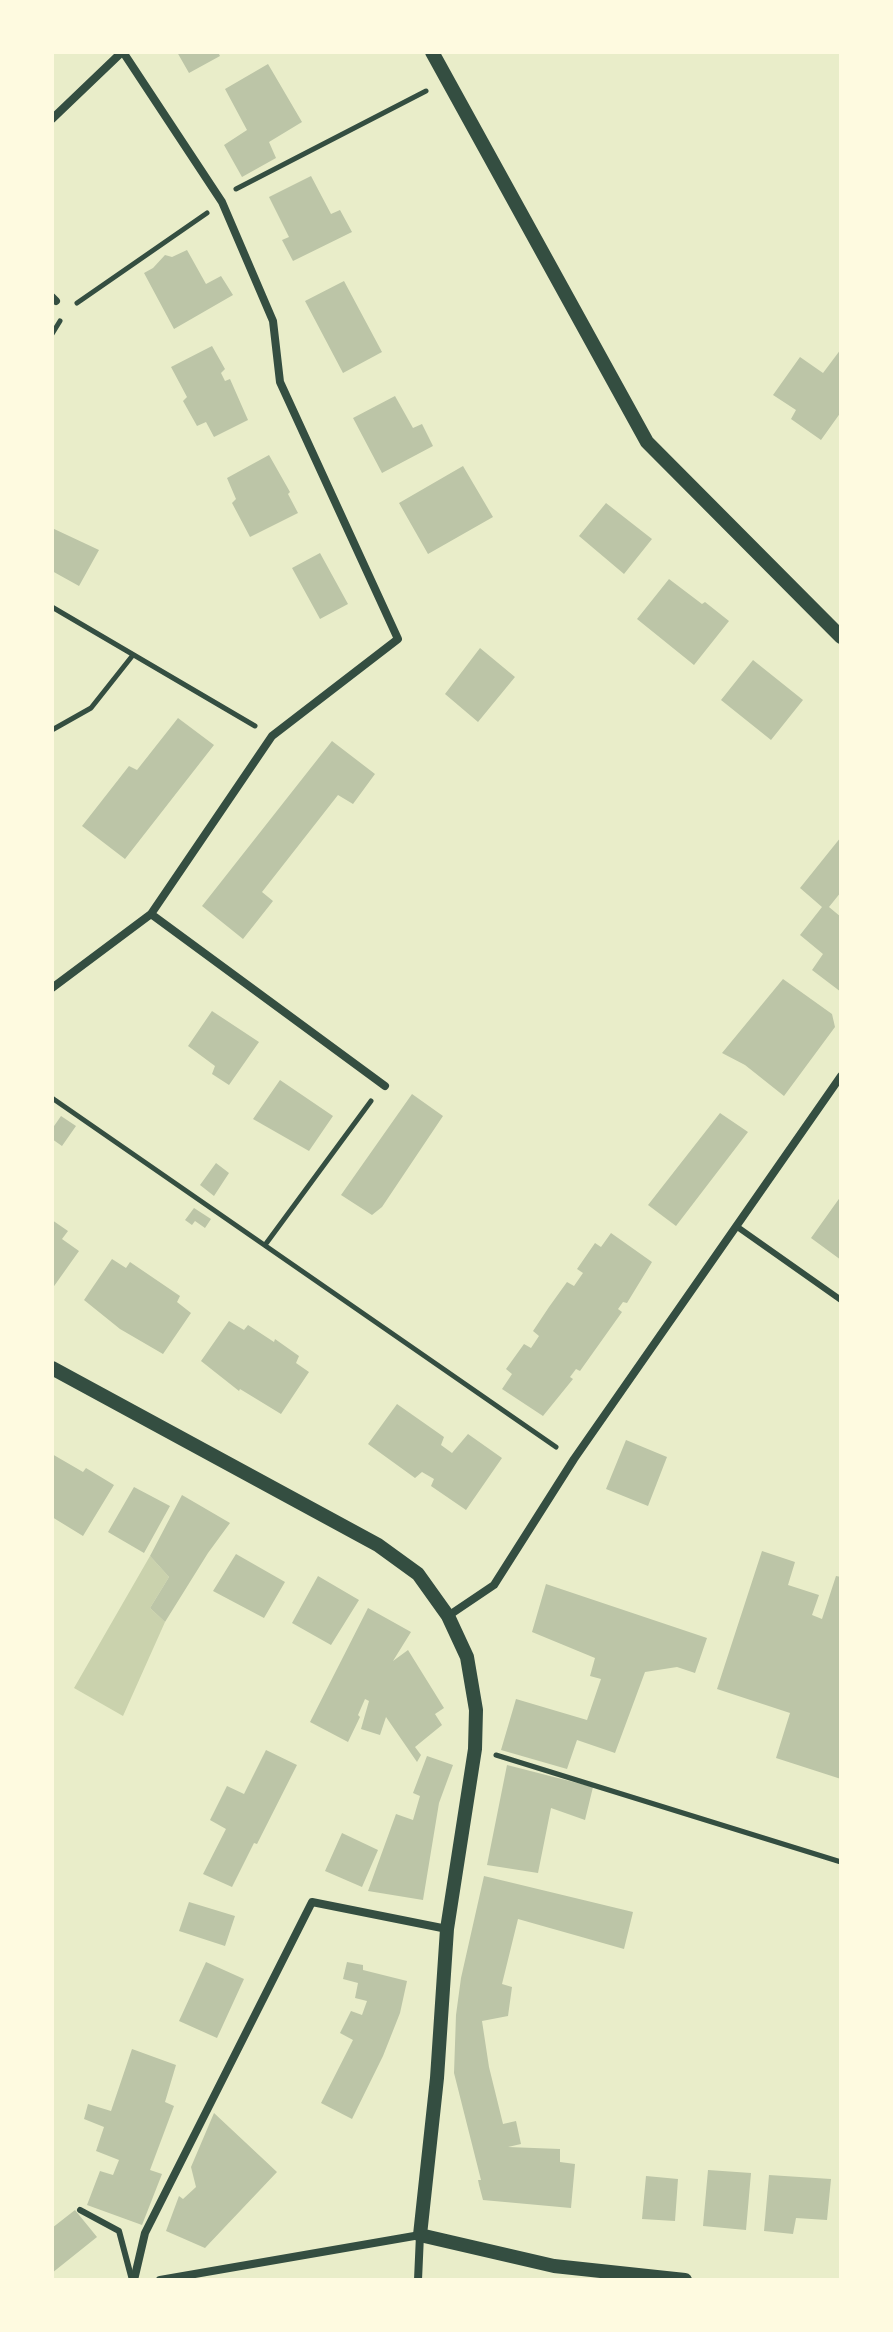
<!DOCTYPE html>
<html>
<head>
<meta charset="utf-8">
<style>
	body { margin:0 }
	#map { position:relative; width:893px; height:2332px; overflow:hidden; background:#e9edc9; font-family:Bitter,serif }
	canvas { display:block }
	.frame { position:absolute; inset:0; border:54px solid #fefae0; pointer-events:none }
</style>
</head>
<body>
<div id="map">
<canvas width="893" height="2332"></canvas>
<div class="frame"></div>
</div>
<script>
const context = document.querySelector('canvas').getContext('2d');
context.lineJoin = 'round';
function fill(path, color) { context.fillStyle = color; context.fill(path, 'evenodd'); }
const poly = rows => new Path2D(rows.map(r => 'M' + r).join(''));
function trace(path, color, width, dash) { context.strokeStyle = color; context.lineWidth = width; context.lineCap = dash ? 'butt' : 'round'; context.setLineDash(dash || []); context.stroke(path); }
fill(poly([
	[150,1556,169,1577,150,1608,165,1622,123,1716,74,1688]
]), '#cad2ad');
fill(poly([
	[177,52,218,52,220,56,189,73],
	[268,64,302,122,269,142,276,158,242,177,224,145,247,130,225,89],
	[311,176,331,214,340,210,352,232,293,261,282,240,289,237,269,197],
	[187,250,206,284,221,276,233,295,174,329,144,273,153,268,165,255,172,257],
	[344,281,382,352,343,373,305,301],
	[212,346,225,369,221,373,225,381,230,379,248,420,214,437,206,422,197,426,183,401,187,397,171,367],
	[841,349,841,412,821,440,791,419,796,410,773,395,800,357,823,373],
	[395,396,413,428,422,424,433,446,382,473,353,418],
	[269,455,290,492,288,494,298,513,250,537,232,503,236,499,227,478],
	[463,466,493,517,428,554,399,503],
	[606,503,652,539,624,574,579,536],
	[52,528,99,550,79,586,52,571],
	[320,553,348,604,320,619,292,568],
	[669,579,702,604,705,602,729,621,694,665,637,619],
	[480,648,515,677,478,722,445,694],
	[753,660,803,700,771,740,721,700],
	[178,718,214,745,125,859,82,826,129,766,137,770],
	[332,741,375,774,353,804,338,795,262,892,273,901,243,939,202,906],
	[841,837,841,892,829,907,841,917,841,992,812,970,823,954,800,935,822,907,800,888],
	[783,979,832,1014,835,1027,784,1096,745,1065,722,1053],
	[212,1011,259,1042,229,1085,212,1074,215,1066,188,1046],
	[280,1080,333,1116,309,1151,253,1119],
	[412,1094,443,1116,382,1207,372,1215,341,1195],
	[720,1113,748,1132,676,1226,648,1205],
	[61,1116,76,1126,62,1146,52,1139,52,1129],
	[216,1163,229,1173,214,1196,200,1185],
	[841,1196,841,1260,811,1238],
	[194,1208,211,1219,205,1228,195,1221,192,1225,185,1220],
	[52,1220,68,1231,62,1239,79,1251,52,1289],
	[611,1233,652,1262,627,1303,623,1302,618,1309,622,1312,580,1371,576,1369,570,1377,573,1379,543,1416,502,1389,512,1374,506,1369,524,1344,531,1348,539,1336,533,1331,549,1307,567,1282,574,1286,583,1273,577,1269,595,1243,601,1247],
	[112,1259,126,1268,130,1262,180,1296,177,1302,191,1313,163,1354,120,1329,84,1300],
	[229,1321,244,1330,248,1325,274,1342,275,1339,299,1356,296,1363,309,1372,281,1414,240,1389,239,1391,201,1361],
	[397,1404,444,1437,441,1445,452,1453,468,1434,502,1458,466,1510,431,1486,434,1479,422,1472,415,1478,368,1444],
	[626,1440,667,1457,648,1506,606,1489],
	[52,1454,83,1472,86,1468,114,1485,83,1536,52,1517],
	[134,1487,170,1506,144,1553,108,1532],
	[182,1495,230,1523,208,1553,165,1622,150,1608,169,1577,150,1556],
	[762,1551,795,1562,788,1585,819,1595,812,1615,822,1619,836,1576,841,1577,841,1779,776,1758,790,1713,717,1689],
	[236,1554,285,1582,264,1618,213,1591],
	[318,1576,359,1600,331,1645,292,1623],
	[546,1584,707,1638,695,1673,677,1667,645,1672,615,1753,577,1740,567,1769,501,1750,516,1699,587,1720,601,1679,590,1676,595,1658,532,1632],
	[368,1608,411,1632,393,1661,408,1650,444,1708,435,1714,442,1725,415,1747,421,1755,417,1762,386,1717,380,1735,361,1729,369,1701,365,1699,358,1715,360,1717,348,1742,310,1722],
	[266,1750,297,1765,257,1844,254,1843,232,1887,203,1874,226,1829,210,1820,227,1786,244,1794],
	[427,1756,453,1765,439,1803,423,1900,368,1891,396,1814,413,1820,420,1796,413,1793],
	[507,1765,593,1787,585,1820,551,1808,538,1873,487,1865],
	[342,1833,378,1850,362,1887,325,1871],
	[484,1876,633,1912,624,1949,518,1919,502,1984,512,1987,508,2016,482,2021,489,2067,503,2124,516,2121,521,2144,508,2147,560,2149,560,2162,575,2164,571,2208,483,2200,479,2185,478,2180,481,2180,454,2073,456,2015,461,1978],
	[189,1902,235,1916,225,1946,179,1931],
	[206,1962,244,1979,217,2038,179,2021],
	[347,1962,363,1965,363,1970,407,1981,400,2013,383,2056,352,2119,321,2103,353,2040,340,2033,351,2011,362,2015,367,2001,355,1998,358,1983,343,1979],
	[132,2049,176,2065,165,2102,174,2106,150,2170,162,2174,142,2225,87,2205,100,2171,113,2175,119,2160,96,2151,104,2127,84,2119,88,2104,111,2111],
	[214,2113,277,2172,205,2248,166,2231,179,2196,183,2199,196,2187,191,2167],
	[708,2170,751,2173,746,2230,703,2226],
	[769,2175,831,2179,827,2220,796,2218,793,2234,764,2231],
	[646,2176,678,2179,675,2221,642,2219],
	[75,2210,97,2237,52,2273,52,2228]
]), '#bcc5a7');
trace(poly([
	[236,189,426,91],
	[77,303,207,213],
	[52,334,60,321],
	[52,607,255,726],
	[52,730,91,708,133,655],
	[52,1098,556,1447],
	[265,1245,371,1101],
	[496,1755,841,1862]
]), '#344e41', 5);
trace(poly([
	[736,1226,841,1300],
	[80,2210,119,2231,132,2280]
]), '#344e41', 6);
trace(poly([
	[52,119,122,52],
	[52,297,56,301],
	[151,914,385,1086],
	[52,988,151,914,272,736,398,639,280,382,273,321,222,202,123,52],
	[448,1616,494,1585,574,1459,841,1076],
	[134,2280,145,2233,312,1902,447,1929],
	[160,2280,420,2235,418,2280]
]), '#344e41', 8);
trace(poly([
	[432,52,647,442,841,637],
	[52,1368,378,1545,418,1574,448,1616,467,1657,476,1710,475,1749,447,1929,437,2078,420,2235,554,2266,685,2280]
]), '#344e41', 14);
</script>
</body>
</html>
